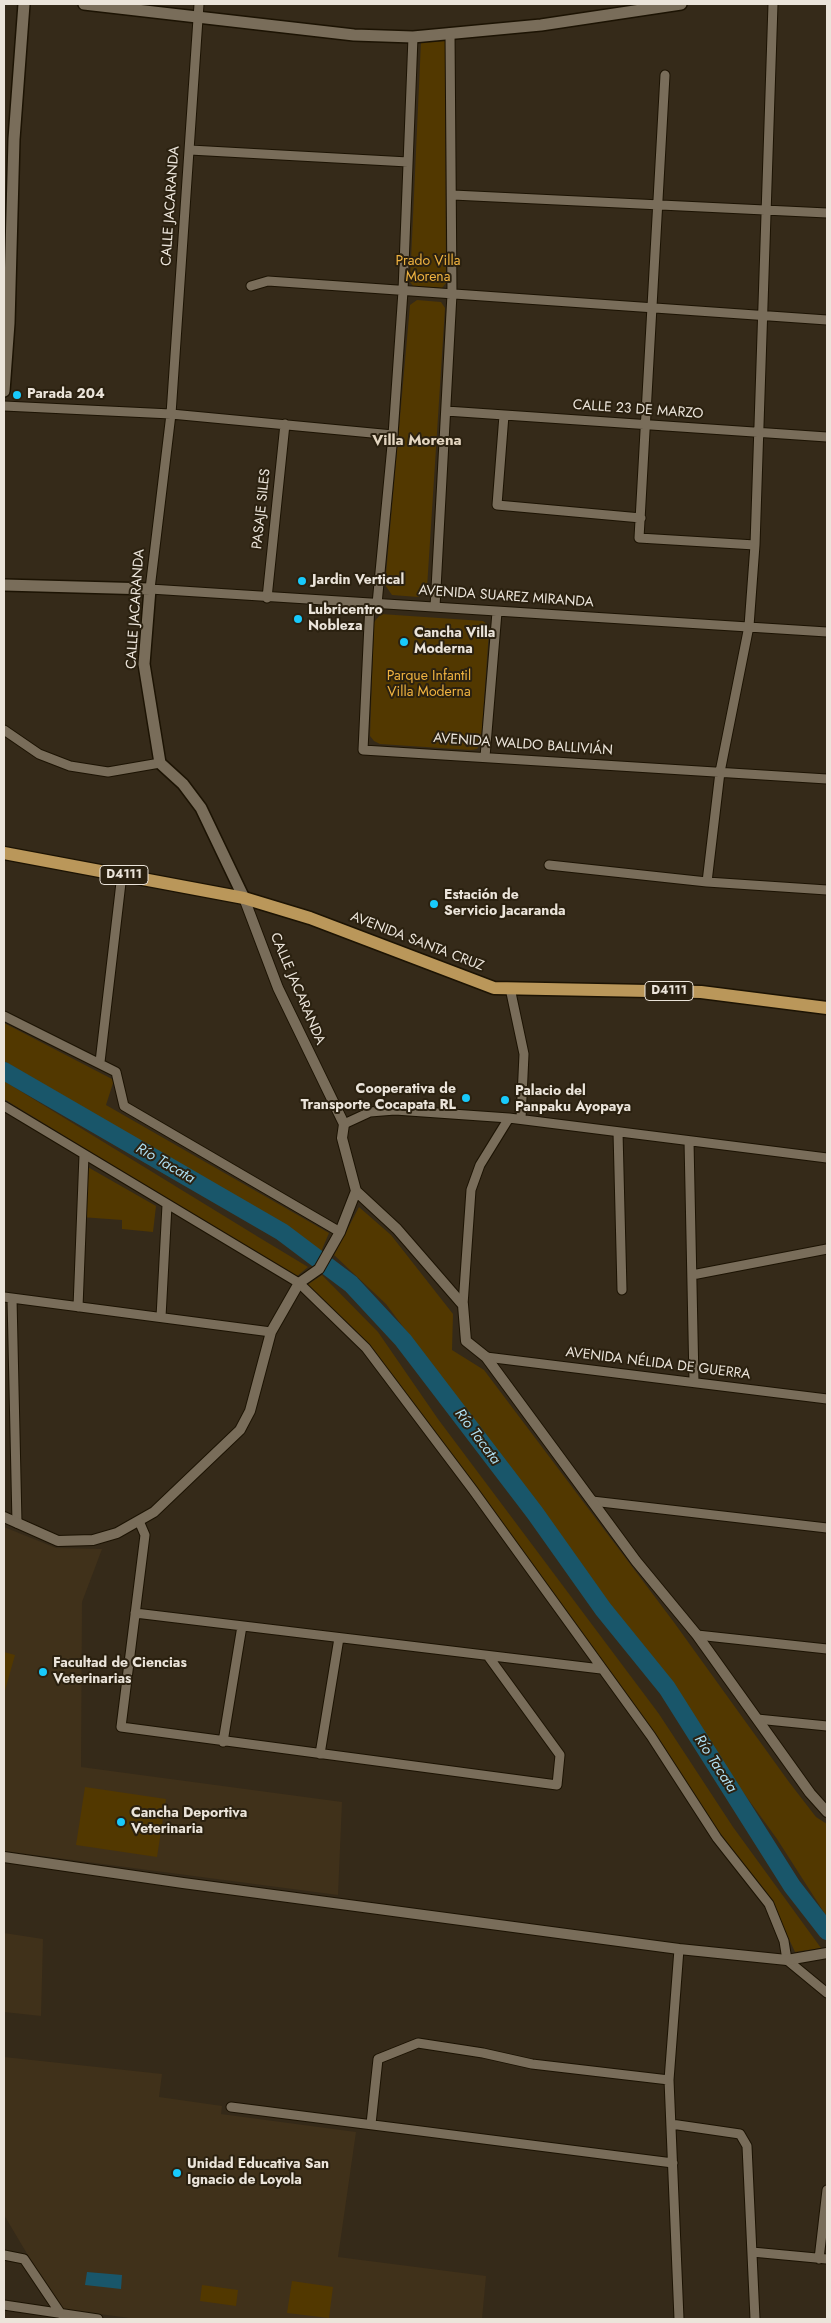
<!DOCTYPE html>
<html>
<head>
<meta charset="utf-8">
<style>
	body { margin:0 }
	#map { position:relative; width:831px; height:2323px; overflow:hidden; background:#352a19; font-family:Jost,sans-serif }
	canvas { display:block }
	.frame { position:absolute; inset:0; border:5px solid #ebe4da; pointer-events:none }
</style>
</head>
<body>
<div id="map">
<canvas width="831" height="2323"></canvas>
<div class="frame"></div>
</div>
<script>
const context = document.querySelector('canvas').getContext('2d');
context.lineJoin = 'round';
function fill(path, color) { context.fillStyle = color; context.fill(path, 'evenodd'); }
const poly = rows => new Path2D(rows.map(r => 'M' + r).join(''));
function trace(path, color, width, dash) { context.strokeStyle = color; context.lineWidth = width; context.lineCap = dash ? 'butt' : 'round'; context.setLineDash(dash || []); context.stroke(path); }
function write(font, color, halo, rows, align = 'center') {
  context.font = font + ' Jost,sans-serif'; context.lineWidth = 4; context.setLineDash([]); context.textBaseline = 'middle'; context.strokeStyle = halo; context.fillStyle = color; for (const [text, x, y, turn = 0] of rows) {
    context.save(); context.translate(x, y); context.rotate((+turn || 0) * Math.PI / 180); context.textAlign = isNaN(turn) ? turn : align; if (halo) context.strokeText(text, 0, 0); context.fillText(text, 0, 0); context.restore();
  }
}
fill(poly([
	[4,1527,56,1548,102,1549,82,1602,81,1767,342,1802,338,1895,4,1851],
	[4,1933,43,1939,41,2016,4,2012],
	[4,2057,162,2074,159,2097,222,2106,221,2114,356,2132,338,2257,486,2276,482,2319,138,2319,60,2309,4,2215]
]), '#40311a');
fill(poly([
	[445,41,446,283,442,288,413,286,410,282,421,42],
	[417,300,441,302,445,308,427,588,418,597,392,595,385,585,410,305],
	[381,614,483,621,487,624,489,631,481,743,477,749,471,750,380,744,374,741,370,736,374,622],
	[4,1023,114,1080,106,1105,329,1233,320,1254,240,1200,4,1061],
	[4,1081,260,1238,308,1267,296,1277,4,1099],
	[86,1166,156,1206,153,1232,122,1229,122,1220,81,1217],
	[359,1207,391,1235,453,1314,452,1350,484,1370,673,1621,789,1782,816,1817,827,1824,827,1917,777,1839,487,1439,386,1304,334,1255],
	[322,1275,378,1332,438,1419,659,1714,733,1827,821,1948,795,1952,772,1903,720,1836,658,1738,372,1348,307,1285],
	[4,1652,15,1655,4,1694],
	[85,1787,166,1799,157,1857,76,1845],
	[292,2281,333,2287,329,2318,287,2313],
	[202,2285,238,2290,236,2306,200,2301]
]), '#523800');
fill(poly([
	[87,2272,122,2275,121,2289,85,2285]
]), '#19566a');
trace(poly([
	[4,1071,282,1232,351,1284,403,1340,535,1513,603,1609,667,1688,792,1886,827,1931]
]), '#19566a', 18);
const minor = poly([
	[199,4,171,414,150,589,827,632],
	[665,75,639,538,755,545],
	[190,150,408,162],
	[453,195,827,213],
	[251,286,268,281,827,320],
	[4,406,171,414,393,435],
	[446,411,827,437],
	[504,415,497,505,641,518],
	[267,598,285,424],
	[370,603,363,750,827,779],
	[377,604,393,435,403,291,413,37],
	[435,607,452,294,450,33],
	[4,730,39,754,70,766,108,772,160,763],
	[485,757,497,612],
	[549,865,707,882,827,890],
	[707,882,720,772,749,626,755,545,773,4],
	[510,988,524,1054,521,1119],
	[4,1016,116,1072,124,1106,340,1232],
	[100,1062,122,874],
	[4,1106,299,1283,366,1348,473,1490,651,1736,717,1838,769,1904,784,1941,787,1960,827,1993],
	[344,1124,370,1112,395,1110,509,1118,827,1158],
	[618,1132,622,1290],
	[689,1141,694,1381],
	[692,1275,827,1249],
	[4,1297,271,1332],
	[12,1298,17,1523],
	[463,1305,471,1190,480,1165,509,1118],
	[78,1307,84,1155],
	[161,1317,167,1205],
	[486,1357,827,1399],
	[592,1501,827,1528],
	[139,1521,145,1535,121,1727,557,1785,560,1755,488,1656],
	[135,1613,601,1669],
	[697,1635,827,1649],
	[757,1719,827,1726],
	[223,1742,242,1626],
	[320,1754,339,1638],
	[679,1949,669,2080,679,2319],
	[231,2107,673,2163],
	[371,2124,378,2059,418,2043,483,2053,532,2064,669,2080],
	[671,2124,740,2134,747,2146,755,2319],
	[752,2252,827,2259],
	[4,2255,24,2259,61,2314],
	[819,2259,827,2190],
	[4,2305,98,2319]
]);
const tertiary = poly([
	[244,898,278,988,344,1124,342,1138,356,1191,397,1229,463,1305,466,1341,486,1357,636,1561,697,1635,810,1793,827,1812],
	[4,1517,58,1541,93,1540,117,1533,154,1512,240,1430,250,1411,271,1332,299,1283,319,1269,340,1232,356,1191],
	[4,1857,183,1883,679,1949,787,1960,827,1953]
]);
const secondary = poly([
	[84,4,354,35,413,37,541,25,681,4],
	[4,391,9,323,14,139,24,4],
	[4,585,150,589,144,664,160,763,183,784,201,808,244,898]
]);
const primary = poly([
	[4,853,244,898,310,918,494,988,701,992,827,1008]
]);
trace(minor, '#1c1303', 11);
trace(tertiary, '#1c1303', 12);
trace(secondary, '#1c1303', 14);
trace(primary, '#1c1303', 15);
trace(minor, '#796d5a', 9);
trace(tertiary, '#796d5a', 10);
trace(secondary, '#796d5a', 11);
trace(primary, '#ba975a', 12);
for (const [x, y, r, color] of [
	[17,395,5,"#18cafc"],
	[302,581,5,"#18cafc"],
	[298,619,5,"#18cafc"],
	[404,642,5,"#18cafc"],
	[434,904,5,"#18cafc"],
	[466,1098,5,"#18cafc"],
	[505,1100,5,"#18cafc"],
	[43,1672,5,"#18cafc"],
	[121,1822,5,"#18cafc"],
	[177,2173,5,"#18cafc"]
]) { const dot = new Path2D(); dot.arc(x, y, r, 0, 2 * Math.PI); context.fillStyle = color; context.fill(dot); trace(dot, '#2b2110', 2); }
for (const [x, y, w] of [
	[124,875,48],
	[669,991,48]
]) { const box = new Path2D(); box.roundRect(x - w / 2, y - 9.5, w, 19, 4); context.fillStyle = '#2b2110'; context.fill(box); trace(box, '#ebe4da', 1); }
write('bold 12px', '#ebe4da', null, [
	["D4111",124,875],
	["D4111",669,991]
]);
write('14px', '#ebe4da', '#2b2110', [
	["CALLE JACARANDA",171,206,-86],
	["CALLE 23 DE MARZO",638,410,4],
	["PASAJE SILES",262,509,-84],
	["AVENIDA SUAREZ MIRANDA",506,597,4],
	["CALLE JACARANDA",136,609,-86],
	["AVENIDA WALDO BALLIVIÁN",523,745,4],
	["AVENIDA SANTA CRUZ",417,942,21],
	["CALLE JACARANDA",297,989,67],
	["AVENIDA NÉLIDA DE GUERRA",658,1364,7]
]);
write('14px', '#f0b340', '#2b2110', [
	["Prado Villa",428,262],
	["Morena",428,278],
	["Parque Infantil",429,677],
	["Villa Moderna",429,693]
]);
write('bold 14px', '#ebe4da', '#2b2110', [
	["Parada 204",27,395],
	["Jardin Vertical",312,581],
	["Lubricentro",308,611],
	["Nobleza",308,627],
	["Cancha Villa",414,634],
	["Moderna",414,650],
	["Estación de",444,896],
	["Servicio Jacaranda",444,912],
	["Cooperativa de",456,1090,"right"],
	["Transporte Cocapata RL",456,1106,"right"],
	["Palacio del",515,1092],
	["Panpaku Ayopaya",515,1108],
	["Facultad de Ciencias",53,1664],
	["Veterinarias",53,1680],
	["Cancha Deportiva",131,1814],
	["Veterinaria",131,1830],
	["Unidad Educativa San",187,2165],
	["Ignacio de Loyola",187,2181]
], 'left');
write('bold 15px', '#e4d6c1', '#2b2110', [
	["Villa Morena",417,441]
]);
write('italic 15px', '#addef2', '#2b2110', [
	["Río Tacata",165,1164,30],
	["Río Tacata",477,1437,53],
	["Río Tacata",715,1764,57]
]);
</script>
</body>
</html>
